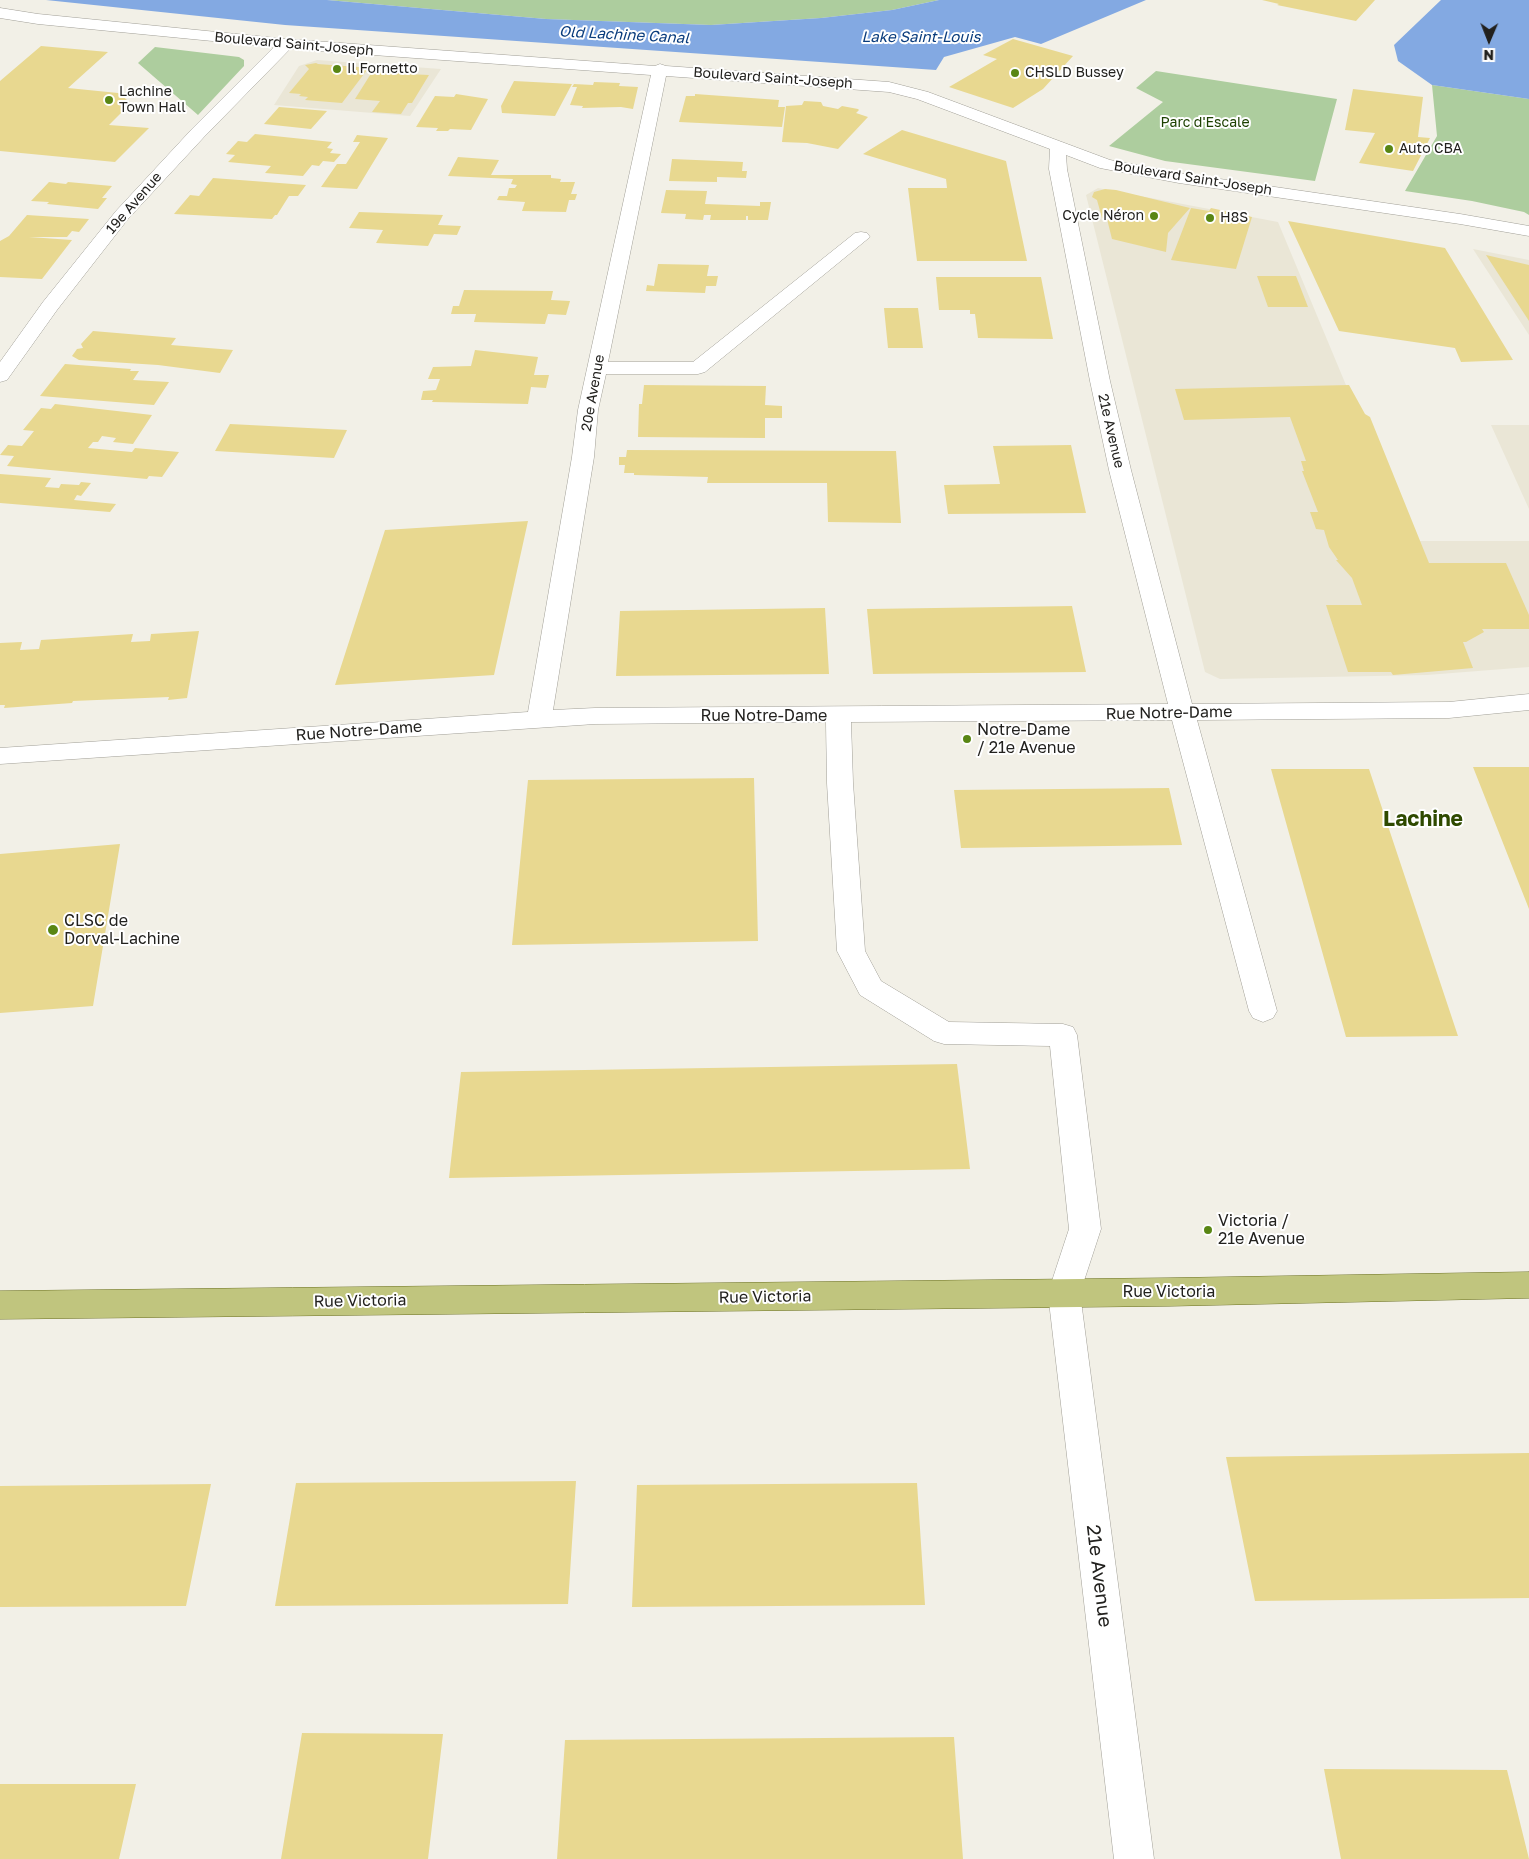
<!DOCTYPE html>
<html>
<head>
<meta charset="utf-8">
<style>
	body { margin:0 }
	#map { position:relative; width:1529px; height:1859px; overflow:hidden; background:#f2f0e7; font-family:"Golos Text",sans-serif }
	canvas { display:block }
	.north { position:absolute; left:1464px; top:15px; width:50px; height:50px; -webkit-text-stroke:4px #fff; paint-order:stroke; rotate:181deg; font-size:14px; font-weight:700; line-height:20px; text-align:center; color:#22211e }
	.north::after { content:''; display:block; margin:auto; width:18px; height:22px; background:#22211e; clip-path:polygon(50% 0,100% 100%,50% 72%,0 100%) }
</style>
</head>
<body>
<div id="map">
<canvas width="1529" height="1859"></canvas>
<div class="north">N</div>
</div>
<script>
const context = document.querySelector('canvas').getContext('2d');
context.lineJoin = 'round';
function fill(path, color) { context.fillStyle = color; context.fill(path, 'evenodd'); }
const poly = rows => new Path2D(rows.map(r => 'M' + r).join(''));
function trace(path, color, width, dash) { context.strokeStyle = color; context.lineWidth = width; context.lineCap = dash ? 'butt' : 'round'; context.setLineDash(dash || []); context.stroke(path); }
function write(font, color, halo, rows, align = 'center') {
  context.font = font + ' "Golos Text",sans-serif'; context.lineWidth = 4; context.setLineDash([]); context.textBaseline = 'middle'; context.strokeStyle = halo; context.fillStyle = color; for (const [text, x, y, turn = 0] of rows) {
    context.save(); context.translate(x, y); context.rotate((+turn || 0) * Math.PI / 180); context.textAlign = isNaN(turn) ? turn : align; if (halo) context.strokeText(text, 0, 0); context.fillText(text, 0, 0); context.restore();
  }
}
fill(poly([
	[317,60,441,69,410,116,274,105,299,66],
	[1098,188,1278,222,1411,541,1529,541,1529,667,1427,675,1220,679,1205,672,1086,195],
	[1473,249,1529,260,1529,335],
	[1491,425,1529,425,1529,509]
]), '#eae6d6');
fill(poly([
	[327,0,939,0,892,10,821,18,711,25,546,19],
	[155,47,239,57,244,60,244,66,198,115,138,63],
	[1156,71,1337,99,1315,181,1165,161,1109,146,1163,102,1136,88],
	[1432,85,1529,99,1529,215,1524,212,1472,201,1405,191,1437,136]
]), '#adcd9e');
fill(poly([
	[46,0,327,0,546,19,711,25,821,18,892,10,939,0,1146,0,1041,44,1015,37,944,57,936,70,285,25],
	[1441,0,1529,0,1529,99,1432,85,1398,61,1394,45]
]), '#83a9e2');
fill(poly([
	[1262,0,1375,0,1356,21,1277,5,1279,4],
	[1013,39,1073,56,1043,89,1013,108,949,87,997,59,983,55],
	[41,46,108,52,68,88,118,93,131,103,109,125,149,128,115,162,0,151,0,81],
	[316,63,318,64,372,68,367,70,342,103,305,100,308,97,299,96,301,94,289,93,309,69,305,65],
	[395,71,409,71,407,74,429,75,412,103,408,103,401,114,372,112,380,101,355,99,372,72,393,73],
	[514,81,572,84,555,116,502,113,501,106],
	[594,82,620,83,619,86,638,87,633,109,621,107,582,108,583,106,570,105,577,87,572,87,574,84,593,85],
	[1353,89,1423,97,1418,137,1430,138,1413,171,1359,163,1375,133,1345,130],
	[456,94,488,99,471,130,450,129,448,131,436,131,438,128,416,127,435,96,454,97],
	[695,94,779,100,778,107,785,107,782,127,679,122,686,96,695,96],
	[804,101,821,102,823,106,838,109,842,106,858,109,859,110,856,113,868,117,838,149,807,143,782,142,786,106,802,105],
	[279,107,327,111,311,129,264,124],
	[902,130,1006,161,1027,261,917,261,908,188,947,188,946,179,863,154],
	[255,134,332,142,327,148,333,149,330,153,341,154,334,162,323,161,319,166,312,165,303,176,265,173,271,166,228,162,235,155,226,154,238,141,247,142],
	[357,135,388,138,357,189,321,187,337,164,346,164,360,142,353,142],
	[458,157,499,160,491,175,551,175,551,178,561,179,560,182,575,182,571,194,577,194,575,200,569,200,566,212,522,211,525,202,497,200,499,196,507,196,509,188,515,188,517,185,511,184,513,179,448,176],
	[672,159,743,162,742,171,747,171,746,178,717,177,717,182,669,181],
	[213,178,306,185,298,196,289,196,277,215,275,215,272,219,174,214,190,195,199,196],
	[49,182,66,184,68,182,112,186,102,198,107,198,98,209,47,204,49,202,31,201],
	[1105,189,1116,190,1190,208,1168,233,1166,252,1112,239,1107,219,1102,218,1097,200,1092,197,1094,192],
	[666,190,707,191,705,204,760,206,760,202,771,202,768,220,748,220,748,216,746,216,746,220,710,220,711,215,704,215,703,220,685,219,686,214,661,213],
	[1191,208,1209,211,1211,208,1252,217,1236,269,1171,260],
	[359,212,443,215,438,225,461,226,457,235,434,234,428,246,376,243,383,230,349,228],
	[27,215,89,219,79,232,72,231,67,237,29,237,72,240,42,279,0,277,0,241,9,236],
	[1288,221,1445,248,1513,360,1461,362,1455,348,1339,331],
	[1486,255,1529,265,1529,321],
	[658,264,709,265,707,276,718,276,716,286,706,286,705,293,646,291,647,285,654,286],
	[1257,276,1296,276,1308,307,1268,307],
	[936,277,1041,277,1053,339,978,338,975,314,970,314,970,310,939,310],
	[464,290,553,291,551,300,570,301,566,315,548,314,545,324,474,322,476,314,451,314,453,306,459,306],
	[884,308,918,308,923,348,888,348],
	[93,331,176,338,171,345,233,350,220,373,158,365,79,360,72,356,77,349,83,348,81,344],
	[475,350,538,357,534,375,549,375,546,388,531,387,528,404,432,402,433,400,421,400,423,391,436,390,440,379,428,379,433,367,471,366],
	[65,364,131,369,130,371,139,371,133,380,169,382,154,405,40,396],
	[644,385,766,386,765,405,782,406,782,418,765,418,765,438,638,437,639,404,642,404],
	[1349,385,1365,414,1370,417,1429,563,1506,563,1529,615,1529,629,1482,629,1484,632,1466,642,1463,642,1473,668,1393,675,1391,672,1348,672,1326,605,1362,605,1352,578,1336,560,1338,560,1329,547,1324,530,1316,529,1310,512,1318,512,1302,471,1304,471,1301,461,1306,461,1290,417,1184,420,1175,389],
	[55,404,152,415,133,444,113,442,116,438,102,436,98,442,93,442,88,448,132,452,135,448,179,452,162,477,149,476,147,479,7,466,14,456,0,455,8,445,22,446,34,431,23,430,41,408,51,409],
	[230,424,347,430,334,458,215,451],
	[1071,445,1086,513,948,514,944,485,1000,484,993,446],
	[627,450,896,451,901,523,828,522,827,483,707,483,708,477,634,475,634,473,624,473,625,465,619,465,619,457,626,457],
	[0,474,51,478,45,487,59,488,61,484,79,485,81,482,91,483,81,496,77,495,74,500,116,504,110,512,0,503],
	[528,521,494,675,335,685,385,530],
	[1072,606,1086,672,873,674,867,609],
	[825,608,829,674,616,676,620,611],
	[199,631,187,698,168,700,169,697,73,701,72,703,4,708,5,705,0,705,0,643,22,642,20,650,39,649,41,640,133,634,131,642,150,641,151,634],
	[1473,767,1529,767,1529,909],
	[1271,769,1369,769,1458,1036,1346,1037],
	[754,778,758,941,512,945,528,780],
	[1169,788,1182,845,961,848,954,790],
	[120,844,93,1006,0,1013,0,854],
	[957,1064,970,1169,449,1178,461,1072],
	[1529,1453,1529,1598,1255,1601,1226,1457],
	[576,1481,568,1604,275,1606,296,1483],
	[917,1483,925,1605,632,1607,637,1485],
	[211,1484,186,1606,0,1607,0,1486],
	[302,1733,443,1734,428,1859,281,1859],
	[954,1737,963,1859,557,1859,565,1740],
	[1324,1769,1507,1770,1529,1859,1341,1859],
	[0,1784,136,1784,119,1859,0,1859]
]), '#e8d890');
const minor = poly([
	[0,8,38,14,286,39,655,66,660,64,666,66,889,82,928,92,1110,160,1179,173,1460,214,1529,226,1529,236,1460,224,1179,183,1100,168,1066,155,1067,169,1110,381,1131,470,1192,704,1449,702,1529,694,1529,710,1449,718,1197,720,1277,1011,1273,1018,1263,1022,1253,1018,1249,1011,1172,720,851,722,853,783,865,951,881,981,949,1022,1063,1024,1073,1027,1077,1035,1101,1229,1080,1293,1154,1859,1114,1859,1048,1293,1069,1229,1050,1046,944,1044,934,1041,860,995,837,951,827,783,826,722,595,724,0,764,0,748,528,712,572,457,578,410,651,75,290,49,204,137,128,219,57,310,7,380,0,382,0,362,43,302,116,211,192,129,274,47,38,24,0,18,0,8],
	[666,76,889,92,917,99,1050,149,1049,169,1090,381,1109,470,1168,704,595,708,553,710,594,457,598,410,606,374,698,374,705,372,870,237,867,233,861,232,855,233,693,362,608,362,666,76]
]);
const major = poly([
	[1529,1272,1529,1298,1169,1306,0,1319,0,1291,1169,1278,1529,1272]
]);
trace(minor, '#a19f97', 1);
trace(major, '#6d7224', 1);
fill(minor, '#fff');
fill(major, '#c0c57e');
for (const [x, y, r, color] of [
	[337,69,5,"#598614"],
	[1015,73,5,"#598614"],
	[109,100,5,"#598614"],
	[1389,149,5,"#598614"],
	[1154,216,5,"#598614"],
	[1210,218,5,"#598614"],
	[967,739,5,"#598614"],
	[53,930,6,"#598614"],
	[1208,1230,5,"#598614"]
]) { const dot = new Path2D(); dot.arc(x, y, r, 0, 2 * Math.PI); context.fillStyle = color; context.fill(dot); trace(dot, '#fff', 2); }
write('14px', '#22211e', '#fff', [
	["Boulevard Saint-Joseph",294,44,5],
	["Boulevard Saint-Joseph",773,78,4],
	["Boulevard Saint-Joseph",1193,178,9],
	["19e Avenue",134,203,-49],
	["20e Avenue",593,393,-80],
	["21e Avenue",1111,431,77]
]);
write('14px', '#22211e', '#fff', [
	["Il Fornetto",347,69],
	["CHSLD Bussey",1025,73],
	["Lachine",119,92],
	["Town Hall",119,108],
	["Auto CBA",1399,149],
	["Cycle Néron",1144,216,"right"],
	["H8S",1220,218]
], 'left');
write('14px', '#1d4101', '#fff', [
	["Parc d'Escale",1205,123]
]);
write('italic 15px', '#083b7c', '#fff', [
	["Old Lachine Canal",624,35,3],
	["Lake Saint-Louis",921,37]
]);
write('16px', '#22211e', '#fff', [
	["Rue Notre-Dame",1169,713,-1],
	["Rue Notre-Dame",764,716],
	["Rue Notre-Dame",359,731,-4],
	["Rue Victoria",1169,1292],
	["Rue Victoria",765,1297,-1],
	["Rue Victoria",360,1301,-1]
]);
write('16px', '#22211e', '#fff', [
	["Notre-Dame",977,730],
	["/ 21e Avenue",977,748],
	["CLSC de",64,921],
	["Dorval-Lachine",64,939],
	["Victoria /",1218,1221],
	["21e Avenue",1218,1239]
], 'left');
write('19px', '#22211e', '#fff', [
	["21e Avenue",1099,1576,83]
]);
write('bold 21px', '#2f4a00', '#fff', [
	["Lachine",1423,819]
]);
</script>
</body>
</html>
